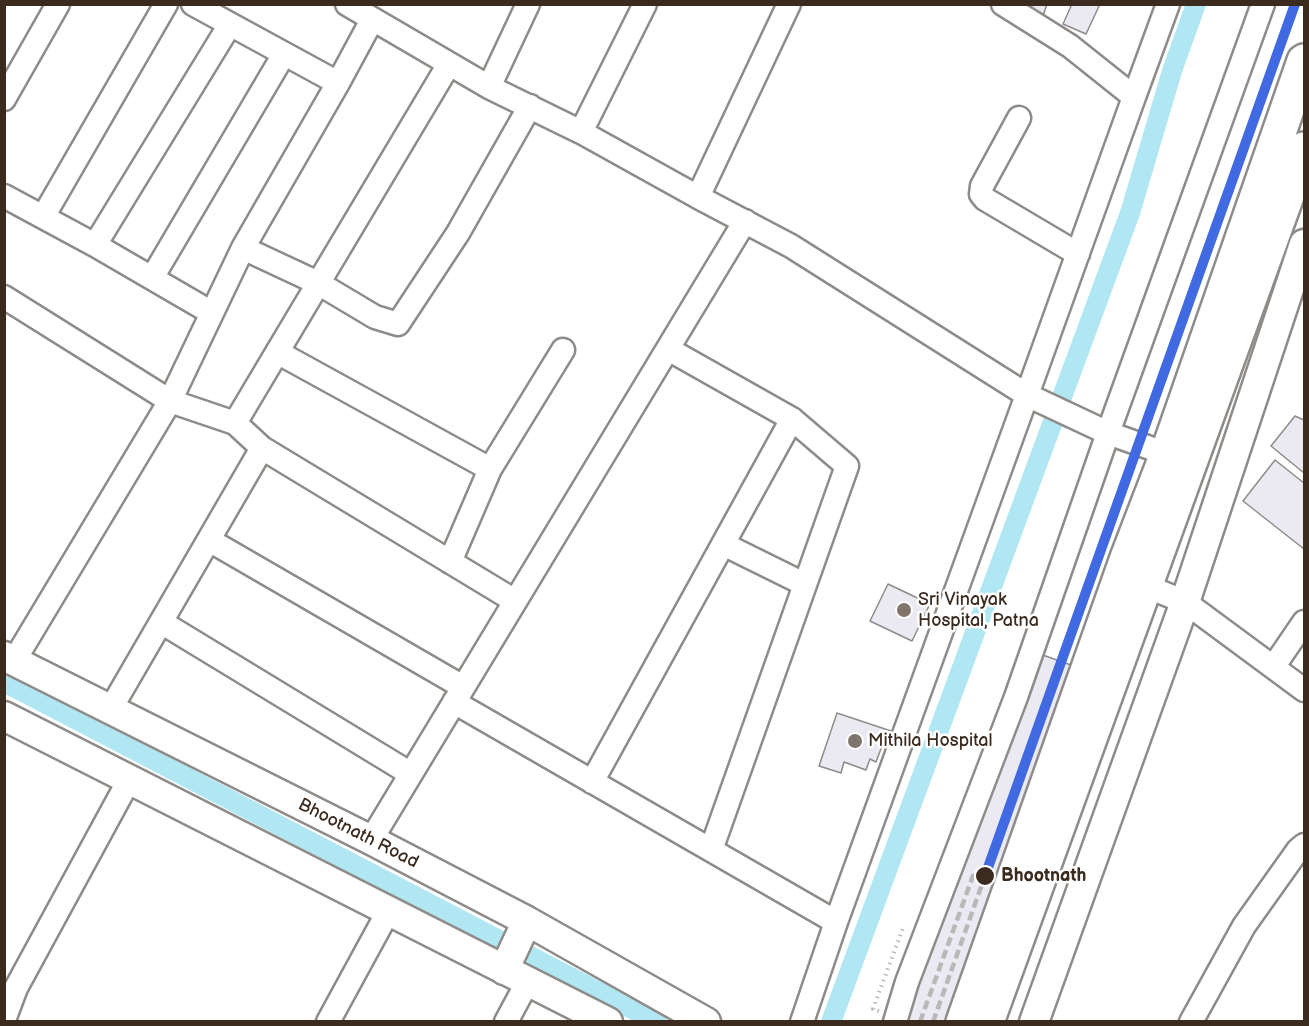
<!DOCTYPE html>
<html>
<head>
<meta charset="utf-8">
<style>
	body { margin:0 }
	#map { position:relative; width:1309px; height:1026px; overflow:hidden; background:#fff; font-family:"Balsamiq Sans",sans-serif }
	canvas { display:block }
	.frame { position:absolute; inset:0; border:6px solid #3b2a1e; pointer-events:none }
</style>
</head>
<body>
<div id="map">
<canvas width="1309" height="1026"></canvas>
<div class="frame"></div>
</div>
<script>
const context = document.querySelector('canvas').getContext('2d');
context.lineJoin = 'round';
const poly = rows => new Path2D(rows.map(r => 'M' + r).join(''));
function trace(path, color, width, dash) { context.strokeStyle = color; context.lineWidth = width; context.lineCap = dash ? 'butt' : 'round'; context.setLineDash(dash || []); context.stroke(path); }
function fill(path, color) { context.fillStyle = color; context.fill(path, 'evenodd'); }
function write(font, color, halo, rows, align = 'center') {
  context.font = font + ' "Balsamiq Sans",sans-serif'; context.lineWidth = 5; context.setLineDash([]); context.textBaseline = 'middle'; context.strokeStyle = halo; context.fillStyle = color; for (const [text, x, y, turn = 0] of rows) {
    context.save(); context.translate(x, y); context.rotate((+turn || 0) * Math.PI / 180); context.textAlign = isNaN(turn) ? turn : align; if (halo) context.strokeText(text, 0, 0); context.fillText(text, 0, 0); context.restore();
  }
}
trace(poly([
	[4,682,657,1022],
	[831,1022,1130,213,1172,71,1196,4]
]), '#b1e7f3', 20);
const building = poly([
	[1031,4,1047,4,1043,16,1029,10,1031,4],
	[1072,4,1100,4,1086,34,1063,24,1072,4],
	[1295,416,1304,420,1304,473,1271,446,1295,416],
	[1275,460,1304,483,1304,549,1243,501,1275,460],
	[888,584,930,604,912,641,870,621,888,584],
	[1026,649,1082,669,954,1022,891,1022,1026,649],
	[837,713,894,732,888,748,882,746,876,762,870,759,866,770,844,762,841,773,819,766,837,713]
]);
fill(building, '#ebeaf3');
trace(building, '#8e8b88', 1.5);
const minor = poly([
	[193,4,338,83,243,248,318,283,375,317,398,324,458,233,530,106],
	[347,4,489,87,581,132,698,197,791,246,1027,395,1134,97,1070,46,1003,4],
	[338,83,372,20],
	[489,87,528,4],
	[1134,97,1168,4],
	[4,99,58,4],
	[1019,118,982,186,981,194,985,199,1078,254],
	[581,132,645,4],
	[4,196,95,245,212,313],
	[698,197,789,4],
	[43,217,166,4],
	[95,245,229,26],
	[243,248,170,401,235,423,262,448,515,601],
	[152,278,284,54],
	[4,297,170,401,14,661],
	[668,349,792,419,847,466,711,850],
	[277,352,490,469],
	[235,423,449,64],
	[209,540,463,687],
	[723,544,804,584],
	[450,562,490,469,563,350],
	[1146,586,1185,602,1304,690],
	[161,622,411,774],
	[1274,666,1304,622],
	[454,702,836,922],
	[110,710,262,448],
	[592,782,792,419],
	[371,840,745,221],
	[4,1020,16,988,129,780],
	[328,1022,389,910],
	[506,1022,528,981],
	[802,1022,836,922,1027,395,1108,433,1167,454],
	[895,1022,907,982,1016,697,1108,433,1263,4],
	[1191,1022,1244,926,1298,850,1304,845]
]);
const tertiary = poly([
	[4,656,371,840,527,921,706,1022],
	[4,716,608,1022],
	[504,970,527,921],
	[1034,1022,1185,602,1304,244]
]);
const trunk = poly([
	[963,1022,1127,558,1167,454,1304,61],
	[987,1022,1304,149]
]);
trace(minor, '#8e8b88', 27);
trace(tertiary, '#8e8b88', 33);
trace(trunk, '#8e8b88', 38);
trace(poly([
	[879,1011,873,1009,903,928]
]), '#b9b8b6', 4, [1.5, 4.5]);
trace(minor, '#fff', 22);
trace(tertiary, '#fff', 28);
trace(trunk, '#fff', 33);
trace(poly([
	[920,1022,974,873],
	[933,1022,985,876]
]), '#b9b8b6', 4.5, [9, 4.5]);
trace(poly([
	[985,876,1295,4]
]), '#4169e1', 10);
for (const [x, y, r, color] of [
	[904,610,8,"#80756d"],
	[855,741,8,"#80756d"],
	[985,876,10,"#3b2a1e"]
]) { const dot = new Path2D(); dot.arc(x, y, r, 0, 2 * Math.PI); context.fillStyle = color; context.fill(dot); trace(dot, '#fff', 2); }
write('18px', '#3b2a1e', '#fff', [
	["Sri Vinayak",918,600],
	["Hospital, Patna",918,621],
	["Mithila Hospital",868,741]
], 'left');
write('18px', '#3b2a1e', '#fff', [
	["Bhootnath Road",358,834,27]
]);
write('bold 18px', '#3b2a1e', '#fff', [
	["Bhootnath",1001,876]
], 'left');
</script>
</body>
</html>
